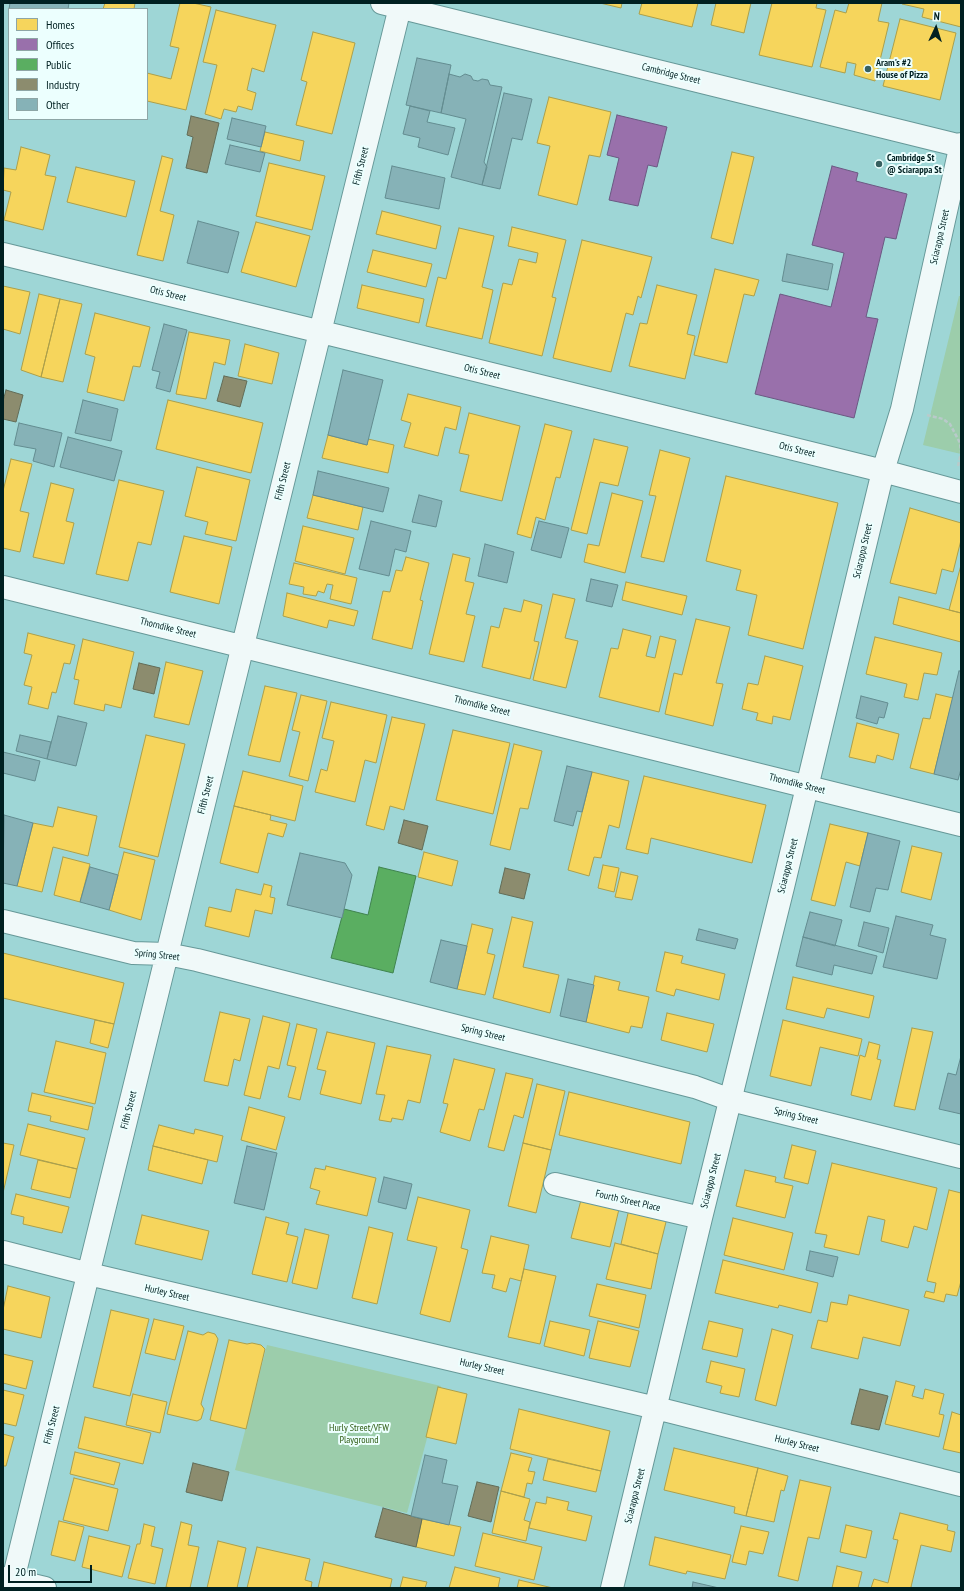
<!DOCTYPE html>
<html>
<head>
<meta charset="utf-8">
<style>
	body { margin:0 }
	#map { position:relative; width:964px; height:1591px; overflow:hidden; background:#9ed6d6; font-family:"PT Sans Narrow",sans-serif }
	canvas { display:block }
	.frame { position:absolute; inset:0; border:4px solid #002021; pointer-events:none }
	.legend { position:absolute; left:8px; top:8px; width:140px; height:112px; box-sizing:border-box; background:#ecfffe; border:1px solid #8ea6a6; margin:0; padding:5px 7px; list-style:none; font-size:12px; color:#002021 }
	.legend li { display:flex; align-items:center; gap:8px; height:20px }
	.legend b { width:20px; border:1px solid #8ea6a6 }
	.north { position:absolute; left:916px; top:8px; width:40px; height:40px; -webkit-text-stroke:3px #ecfffe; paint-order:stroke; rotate:4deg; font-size:11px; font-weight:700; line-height:16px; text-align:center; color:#002021 }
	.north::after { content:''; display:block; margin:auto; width:14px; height:18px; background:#002021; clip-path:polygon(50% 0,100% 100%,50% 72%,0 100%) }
	.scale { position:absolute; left:8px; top:1565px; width:84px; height:18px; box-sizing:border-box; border:2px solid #002021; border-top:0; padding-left:5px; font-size:12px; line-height:14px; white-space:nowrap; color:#002021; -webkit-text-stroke:3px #ecfffe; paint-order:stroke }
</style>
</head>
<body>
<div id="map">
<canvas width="964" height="1591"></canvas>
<div class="frame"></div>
<ul class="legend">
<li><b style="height:11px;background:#f6d55c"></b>Homes</li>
<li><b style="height:11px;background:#9970ab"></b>Offices</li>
<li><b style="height:11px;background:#5aae61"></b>Public</li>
<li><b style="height:11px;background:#8c8c6e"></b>Industry</li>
<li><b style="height:11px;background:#86b2b7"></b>Other</li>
</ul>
<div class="north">N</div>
<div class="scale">20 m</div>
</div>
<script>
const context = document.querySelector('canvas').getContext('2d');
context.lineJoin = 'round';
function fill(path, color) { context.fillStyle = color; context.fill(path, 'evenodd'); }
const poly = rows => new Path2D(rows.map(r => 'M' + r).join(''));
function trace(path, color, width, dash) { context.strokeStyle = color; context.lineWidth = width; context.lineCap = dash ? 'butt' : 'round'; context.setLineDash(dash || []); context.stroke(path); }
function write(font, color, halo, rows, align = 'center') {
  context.font = font + ' "PT Sans Narrow",sans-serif'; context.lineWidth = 4; context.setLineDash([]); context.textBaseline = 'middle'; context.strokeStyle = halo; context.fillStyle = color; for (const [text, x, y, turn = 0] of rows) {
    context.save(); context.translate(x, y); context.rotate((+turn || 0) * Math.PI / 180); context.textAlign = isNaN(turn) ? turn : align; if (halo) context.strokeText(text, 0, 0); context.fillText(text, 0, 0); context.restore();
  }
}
fill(poly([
	[959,296,961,296,961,454,923,445],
	[267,1345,441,1386,407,1513,235,1470]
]), '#9ccdab');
const homes = poly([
	[105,3,135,3,134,9,103,9,105,3],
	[180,3,193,3,211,7,186,110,147,101,147,73,171,79,179,48,170,46,180,3],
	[600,3,622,3,621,8,600,3],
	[642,3,698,3,692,27,639,14,642,3],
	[716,3,751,3,744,33,711,25,716,3],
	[772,3,817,3,816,8,826,10,812,67,759,55,772,3],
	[849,3,882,3,878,21,889,23,875,81,854,75,856,64,847,62,845,73,820,67,835,10,846,13,849,3],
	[903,3,961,3,961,27,922,17,924,9,902,4,903,3],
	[216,10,276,25,264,72,252,68,247,90,256,93,252,110,238,106,236,112,224,109,221,119,205,114,217,65,203,62,216,10],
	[900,19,956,33,940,100,883,86,900,19],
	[313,32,355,43,332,134,296,125,307,82,301,80,313,32],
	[549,97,611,112,600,157,589,155,577,205,538,195,550,146,537,143,549,97],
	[265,132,304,141,300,161,260,151,265,132],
	[21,147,50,155,45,175,56,177,43,230,4,220,11,192,3,190,4,168,16,170,21,147],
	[732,152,754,157,733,244,711,238,732,152],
	[162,156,173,159,160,211,174,215,163,261,137,255,162,156],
	[269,163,325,176,312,230,256,216,269,163],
	[76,167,135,181,126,217,67,202,76,167],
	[382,211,441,226,436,249,376,234,382,211],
	[256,222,310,236,296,287,241,272,256,222],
	[512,227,566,240,552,297,556,298,542,356,489,343,503,283,512,285,519,259,536,263,538,253,508,246,512,227],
	[459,228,494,236,482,287,493,290,482,339,426,326,438,277,446,279,459,228],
	[582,240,652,257,641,298,638,296,633,315,626,313,611,372,553,358,582,240],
	[373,250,432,264,426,287,367,272,373,250],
	[715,269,759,280,754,296,744,294,727,363,694,355,715,269],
	[362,285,424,299,419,323,357,308,362,285],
	[657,285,697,295,687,334,695,336,685,379,629,366,640,323,647,324,657,285],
	[3,286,30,292,20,334,3,329,3,286],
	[39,294,60,299,41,377,21,370,39,294],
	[60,299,82,304,63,382,41,377,60,299],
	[95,313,150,327,140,367,133,366,124,401,87,392,95,357,85,354,95,313],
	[189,332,230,340,225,365,214,362,206,399,176,394,189,332],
	[245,344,279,353,272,384,238,376,245,344],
	[408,394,461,407,456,430,445,427,438,456,404,447,411,423,401,420,408,394],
	[168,400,263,423,251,473,156,449,168,400],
	[469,413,520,426,502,501,460,491,469,455,459,453,469,413],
	[545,424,572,431,560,478,556,477,545,520,536,517,531,538,517,534,545,424],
	[328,435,367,445,368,439,394,445,388,473,322,458,328,435],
	[594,439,628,447,618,486,600,482,587,534,571,530,594,439],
	[660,450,690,458,664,562,641,557,656,496,649,495,660,450],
	[11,459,32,464,20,511,29,513,20,552,3,548,3,491,11,459],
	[197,467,250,480,236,541,205,534,208,522,185,516,197,467],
	[726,476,838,503,803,649,748,635,757,595,736,590,741,570,706,561,726,476],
	[119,480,164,491,151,545,138,542,128,581,96,574,119,480],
	[51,483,74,489,66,521,74,523,64,564,33,557,51,483],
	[612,493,643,501,625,573,584,562,588,544,599,546,612,493],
	[313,495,363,507,358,530,307,518,313,495],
	[910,508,961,523,961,540,953,572,942,569,936,594,890,583,910,508],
	[303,526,354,538,345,574,295,561,303,526],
	[184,536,232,547,219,604,170,592,184,536],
	[453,554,470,558,465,581,474,583,466,614,475,616,464,662,429,654,453,554],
	[406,557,429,563,420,600,423,601,412,649,372,639,383,591,390,592,396,570,402,571,406,557],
	[294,563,357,578,351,604,330,599,333,585,327,584,324,593,318,591,316,596,303,594,304,587,289,584,294,563],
	[961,565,961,613,949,610,961,565],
	[626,582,687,596,682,615,622,600,626,582],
	[287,593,358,611,354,626,329,620,327,628,283,616,287,593],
	[553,594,575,599,565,638,578,641,566,688,533,680,553,594],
	[899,597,961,613,961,642,893,624,899,597],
	[524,600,542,605,534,641,539,642,530,679,482,667,491,626,499,628,504,608,521,612,524,600],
	[696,619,730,627,716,683,723,684,713,726,665,714,674,673,682,675,696,619],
	[623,629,651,636,646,656,655,658,660,636,676,640,659,712,599,697,611,648,618,649,623,629],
	[28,633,75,645,70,664,64,663,56,693,52,692,48,709,28,704,32,687,24,685,32,655,24,653,28,633],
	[875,637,942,653,937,675,924,673,918,700,904,697,907,684,866,674,875,637],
	[83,639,134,652,121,708,105,704,104,711,74,704,79,680,74,679,83,639],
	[765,656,803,666,790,720,773,716,772,724,756,720,758,713,742,709,748,683,758,685,765,656],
	[166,662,203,671,189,725,154,717,166,662],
	[265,686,297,693,280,762,248,755,265,686],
	[936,694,953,698,934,774,910,768,923,718,930,719,936,694],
	[301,695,327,701,308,781,289,776,300,732,292,730,301,695],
	[331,702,387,715,376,763,365,760,355,802,315,792,321,769,327,771,334,741,322,738,331,702],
	[392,717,425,724,404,810,390,806,384,830,366,825,392,717],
	[857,723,899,734,893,760,877,755,875,763,849,757,857,723],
	[453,730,510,743,493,814,436,800,453,730],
	[146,735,185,744,158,857,119,847,146,735],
	[514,744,542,751,528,809,520,808,510,850,490,845,514,744],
	[243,771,303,786,295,821,234,806,243,771],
	[592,772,629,781,619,828,609,825,601,858,594,857,589,876,568,870,592,772],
	[644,776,766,805,752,863,651,838,648,854,626,849,644,776],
	[234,806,271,815,270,820,287,824,283,837,268,833,258,873,220,863,234,806],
	[58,807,97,816,88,856,53,847,42,892,17,886,33,823,53,827,58,807],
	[830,824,868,833,860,866,846,862,835,906,811,900,830,824],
	[912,846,942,853,931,900,901,892,912,846],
	[124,852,155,860,141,920,109,910,124,852],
	[424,852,458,861,452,886,418,877,424,852],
	[63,857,90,864,80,902,54,895,63,857],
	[603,865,619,868,614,892,598,888,603,865],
	[621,872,638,876,632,900,615,897,621,872],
	[264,884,272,886,270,897,275,898,272,914,255,910,249,937,205,926,209,907,231,912,236,889,261,895,264,884],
	[512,917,533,922,523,967,559,975,550,1013,493,998,512,917],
	[472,924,493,929,487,953,495,955,485,995,457,989,472,924],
	[665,952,683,956,681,963,725,974,719,1000,676,989,674,996,656,991,665,952],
	[3,953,124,983,114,1024,3,998,3,953],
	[595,976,620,982,618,990,649,997,642,1028,631,1026,629,1033,586,1022,595,976],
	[793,977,874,996,869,1018,827,1008,824,1018,786,1009,793,977],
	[220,1012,250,1019,240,1061,234,1059,228,1086,204,1081,220,1012],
	[667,1013,714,1024,707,1052,661,1040,667,1013],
	[263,1016,290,1023,279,1069,268,1066,260,1099,244,1095,263,1016],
	[95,1020,114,1024,108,1048,90,1043,95,1020],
	[783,1020,862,1039,858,1056,820,1047,811,1086,770,1076,783,1020],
	[297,1024,317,1029,300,1100,288,1097,296,1067,287,1065,297,1024],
	[912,1028,933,1032,915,1110,894,1106,912,1028],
	[327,1032,375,1043,361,1104,320,1094,326,1071,317,1069,327,1032],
	[56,1041,106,1053,95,1104,44,1092,56,1041],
	[869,1042,880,1045,877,1059,881,1060,871,1100,851,1095,860,1055,865,1057,869,1042],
	[387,1046,431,1055,420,1103,408,1100,403,1120,392,1118,391,1122,379,1120,385,1095,376,1094,387,1046],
	[454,1059,495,1069,484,1110,479,1109,470,1141,440,1132,448,1104,443,1103,454,1059],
	[506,1073,533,1079,523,1118,514,1115,504,1151,488,1147,506,1073],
	[537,1084,565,1091,551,1150,523,1143,537,1084],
	[569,1092,690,1122,681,1164,559,1135,569,1092],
	[32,1093,93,1107,88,1130,50,1121,51,1116,28,1111,32,1093],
	[249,1107,285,1117,276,1150,241,1140,249,1107],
	[28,1124,85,1138,77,1169,20,1155,28,1124],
	[159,1125,194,1134,195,1129,223,1136,217,1162,153,1146,159,1125],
	[3,1143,14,1145,3,1193,3,1143],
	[523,1143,551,1150,536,1213,508,1206,523,1143],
	[792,1145,816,1151,808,1184,784,1178,792,1145],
	[153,1146,208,1160,202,1184,148,1170,153,1146],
	[38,1160,77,1169,70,1198,31,1189,38,1160],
	[832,1163,937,1188,927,1230,914,1226,908,1248,881,1241,885,1220,868,1216,859,1255,824,1247,827,1235,815,1233,832,1163],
	[326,1166,376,1178,367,1216,316,1204,320,1191,310,1188,315,1168,325,1170,326,1166],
	[745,1170,776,1177,775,1182,793,1186,785,1218,736,1206,745,1170],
	[949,1190,961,1193,961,1281,957,1296,946,1294,944,1302,924,1297,926,1291,934,1293,936,1283,927,1281,949,1190],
	[16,1194,69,1207,62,1233,23,1224,24,1217,11,1214,16,1194],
	[418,1197,470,1210,461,1248,468,1250,450,1322,420,1314,437,1247,407,1240,418,1197],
	[581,1200,619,1209,610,1247,571,1238,581,1200],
	[629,1209,667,1218,658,1254,621,1244,629,1209],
	[142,1215,209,1231,202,1260,135,1244,142,1215],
	[266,1217,289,1223,286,1234,298,1237,287,1282,252,1274,266,1217],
	[733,1218,793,1233,784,1270,724,1255,733,1218],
	[369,1227,393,1233,377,1304,352,1298,369,1227],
	[305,1229,329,1235,317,1289,292,1283,305,1229],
	[491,1236,529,1245,521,1281,510,1278,506,1292,492,1288,495,1275,482,1273,491,1236],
	[615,1243,658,1254,651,1289,606,1279,615,1243],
	[723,1260,818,1283,811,1313,779,1305,778,1308,715,1293,723,1260],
	[524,1269,556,1276,540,1344,508,1337,524,1269],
	[597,1284,646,1295,639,1328,589,1316,597,1284],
	[8,1286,50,1297,41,1338,3,1329,3,1310,8,1286],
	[849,1295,909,1310,900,1346,863,1337,858,1359,811,1348,818,1320,827,1322,831,1302,847,1305,849,1295],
	[111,1310,149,1319,130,1396,93,1387,111,1310],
	[154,1319,184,1326,175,1360,145,1353,154,1319],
	[550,1321,590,1330,584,1356,544,1346,550,1321],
	[598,1321,639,1331,630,1367,589,1358,598,1321],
	[709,1321,743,1329,737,1357,702,1349,709,1321],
	[772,1329,793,1335,776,1406,755,1400,772,1329],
	[188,1331,203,1335,208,1332,215,1334,218,1339,201,1404,204,1409,201,1419,197,1421,167,1414,188,1331],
	[229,1340,247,1344,252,1343,261,1345,265,1349,246,1429,210,1420,229,1340],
	[3,1354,33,1361,26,1389,3,1383,3,1354],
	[711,1361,745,1369,739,1397,720,1393,722,1386,706,1382,711,1361],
	[896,1381,915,1386,912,1396,923,1399,925,1389,944,1394,939,1414,944,1415,939,1437,885,1424,896,1381],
	[438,1387,467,1394,456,1444,426,1437,438,1387],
	[3,1390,24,1395,16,1426,3,1423,3,1390],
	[133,1394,167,1402,160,1433,126,1425,133,1394],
	[519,1409,610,1431,601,1471,510,1449,519,1409],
	[952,1412,961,1415,961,1453,943,1449,952,1412],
	[85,1417,151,1433,143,1464,78,1448,85,1417],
	[3,1434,14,1437,6,1466,3,1466,3,1434],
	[674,1448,758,1468,746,1516,734,1513,735,1507,664,1490,674,1448],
	[75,1452,120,1463,114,1485,70,1474,75,1452],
	[511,1453,532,1458,528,1471,535,1472,532,1484,527,1483,524,1497,501,1491,511,1453],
	[548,1459,601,1471,596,1492,543,1480,548,1459],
	[758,1468,788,1476,784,1491,781,1490,774,1522,746,1516,758,1468],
	[74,1478,118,1489,108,1531,63,1520,74,1478],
	[800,1480,831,1487,819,1539,808,1537,798,1581,778,1576,800,1480],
	[501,1491,530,1499,524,1520,530,1522,526,1541,492,1533,501,1491],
	[547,1497,569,1502,567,1510,592,1516,586,1541,529,1528,536,1502,546,1504,547,1497],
	[900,1513,948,1525,947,1530,955,1532,951,1552,921,1545,911,1587,914,1588,871,1588,874,1579,888,1583,898,1540,893,1539,900,1513],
	[422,1519,461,1527,454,1556,416,1547,422,1519],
	[59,1521,84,1527,75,1561,51,1555,59,1521],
	[181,1522,192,1525,188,1545,199,1547,190,1588,171,1588,166,1587,181,1522],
	[144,1524,155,1527,151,1546,163,1549,155,1584,128,1578,137,1544,140,1544,144,1524],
	[846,1525,872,1531,866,1558,840,1552,846,1525],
	[741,1526,769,1532,763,1554,749,1551,746,1565,732,1562,741,1526],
	[483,1533,542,1547,534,1580,475,1566,483,1533],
	[89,1536,130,1546,122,1577,82,1567,89,1536],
	[655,1537,731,1555,725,1579,687,1571,686,1574,649,1565,655,1537],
	[218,1541,246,1548,237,1588,207,1588,218,1541],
	[257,1547,310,1559,305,1580,312,1582,311,1588,247,1588,257,1547],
	[324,1562,392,1579,390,1588,318,1588,324,1562],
	[837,1566,862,1572,858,1588,832,1588,837,1566],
	[455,1567,500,1578,498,1588,449,1588,455,1567],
	[403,1577,427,1582,425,1588,400,1588,403,1577],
	[519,1580,553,1588,517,1588,519,1580]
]);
fill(homes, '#f6d55c');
trace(homes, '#ac9f4a', 1);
const offices = poly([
	[617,115,667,127,657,167,648,165,638,206,609,200,619,158,607,155,617,115],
	[832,166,858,173,856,181,907,194,896,239,885,237,866,317,878,319,854,418,755,394,780,294,831,307,844,253,812,245,832,166]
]);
fill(offices, '#9970ab');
trace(offices, '#6b5882', 1);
const public = poly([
	[379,867,416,876,393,973,331,958,344,909,368,915,379,867]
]);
fill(public, '#5aae61');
trace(public, '#3f834e', 1);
const industry = poly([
	[191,116,219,123,207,173,186,168,193,137,187,135,191,116],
	[224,376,247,381,240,407,217,401,224,376],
	[6,390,23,395,16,422,3,419,3,401,6,390],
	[139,663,160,668,154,694,133,689,139,663],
	[404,820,428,826,422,850,398,843,404,820],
	[505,868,530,874,524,899,499,893,505,868],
	[860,1389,888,1396,879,1430,851,1424,860,1389],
	[193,1463,229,1472,222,1501,186,1492,193,1463],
	[477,1482,499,1487,491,1522,468,1516,477,1482],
	[383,1508,422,1519,416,1547,375,1537,383,1508]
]);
fill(industry, '#8c8c6e');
trace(industry, '#626c57', 1);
const building = poly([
	[10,3,69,3,68,9,9,9,10,3],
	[417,58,451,65,441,113,406,105,417,58],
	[449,74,460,77,465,74,471,76,473,80,478,81,482,79,488,80,490,85,502,87,484,162,487,167,482,185,451,177,466,119,441,113,449,74],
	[504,93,532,99,522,140,512,138,500,189,482,185,504,93],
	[410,106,430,111,427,122,455,128,448,155,418,147,420,138,403,134,410,106],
	[232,118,266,126,261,147,227,139,232,118],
	[230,145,265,153,260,172,225,164,230,145],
	[392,166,445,178,439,209,385,198,392,166],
	[198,221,239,232,228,273,187,263,198,221],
	[787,254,833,264,828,290,782,281,787,254],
	[164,324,187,330,170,392,156,388,160,372,152,370,164,324],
	[343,370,383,380,367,445,328,435,343,370],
	[83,400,118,409,111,441,75,433,83,400],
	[19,423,62,433,54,467,33,461,36,449,14,445,19,423],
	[68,437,122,451,114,481,60,467,68,437],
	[318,471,389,488,383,512,313,495,318,471],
	[419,495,442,501,436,527,412,522,419,495],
	[371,521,411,531,406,552,395,549,389,576,359,569,371,521],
	[539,521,569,528,561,558,531,550,539,521],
	[485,544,514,552,507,583,478,576,485,544],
	[591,579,618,585,612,607,586,601,591,579],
	[959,671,961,671,961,769,958,780,934,774,959,671],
	[861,696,888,703,884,718,879,717,877,724,856,718,861,696],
	[58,716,87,723,76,766,47,759,58,716],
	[20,735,51,742,47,759,16,751,20,735],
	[3,752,40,761,35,781,3,773,3,752],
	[567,766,592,772,582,812,577,811,573,826,554,821,567,766],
	[4,815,33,823,17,886,3,883,4,815],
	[868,833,900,841,888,890,876,888,870,912,850,907,868,833],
	[300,853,345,863,352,875,342,918,287,905,300,853],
	[90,867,118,875,109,910,80,902,90,867],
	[810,912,842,920,835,946,803,937,810,912],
	[896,916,933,925,930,935,946,939,937,979,883,967,896,916],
	[864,922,889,928,883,953,858,946,864,922],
	[699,929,738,939,735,949,696,940,699,929],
	[803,937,877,956,872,974,834,965,832,975,796,966,803,937],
	[441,940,467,946,457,989,430,982,441,940],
	[568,979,594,985,586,1022,560,1016,568,979],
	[961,1056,961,1114,939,1109,948,1073,956,1075,961,1056],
	[247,1146,277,1153,264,1210,234,1203,247,1146],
	[384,1177,412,1184,406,1209,378,1202,384,1177],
	[810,1251,838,1257,833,1277,806,1270,810,1251],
	[425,1455,447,1460,442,1483,458,1486,449,1525,411,1516,425,1455],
	[693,1582,719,1588,692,1588,693,1582]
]);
fill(building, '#86b2b7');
trace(building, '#638c90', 1);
const minor = poly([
	[3,254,350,339,883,471,961,492],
	[3,587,961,825],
	[3,921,133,953,167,954,197,960,695,1087,731,1100,961,1157],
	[555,1184,701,1218],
	[3,1252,89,1274,656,1408,961,1485],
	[11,1588,401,3],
	[612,1588,701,1218,783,887,883,471,902,409,961,144]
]);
const tertiary = poly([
	[3,1578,45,1588]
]);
const secondary = poly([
	[382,3,961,146]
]);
trace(minor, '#669898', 24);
trace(tertiary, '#669898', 24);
trace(secondary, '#669898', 24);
trace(poly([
	[927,415,943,419,950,424,960,443,961,452],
	[958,466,961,453]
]), '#b9caca', 2.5, [4, 2]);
trace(minor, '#f0f9f9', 22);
trace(tertiary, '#f0f9f9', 22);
trace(secondary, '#f0f9f9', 22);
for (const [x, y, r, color] of [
	[868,69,4,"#376060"],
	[879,164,4,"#376060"]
]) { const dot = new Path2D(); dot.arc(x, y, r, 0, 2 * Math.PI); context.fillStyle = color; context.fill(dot); trace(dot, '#ecfffe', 1.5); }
write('bold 10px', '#002021', '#ecfffe', [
	["Aram's #2",876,63],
	["House of Pizza",876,75],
	["Cambridge St",887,158],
	["@ Sciarappa St",887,170]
], 'left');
write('10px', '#002021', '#ecfffe', [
	["Cambridge Street",671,74,14],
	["Fifth Street",361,166,-76],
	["Sciarappa Street",940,237,-77],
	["Otis Street",168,294,14],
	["Otis Street",482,372,14],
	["Otis Street",797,450,14],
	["Fifth Street",283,481,-76],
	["Sciarappa Street",863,551,-77],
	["Thorndike Street",168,628,14],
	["Thorndike Street",482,706,14],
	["Thorndike Street",797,784,14],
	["Fifth Street",206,795,-76],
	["Sciarappa Street",788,866,-76],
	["Spring Street",157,955,6],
	["Spring Street",483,1033,14],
	["Fifth Street",129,1110,-76],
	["Spring Street",796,1116,14],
	["Sciarappa Street",711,1181,-76],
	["Fourth Street Place",628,1201,13],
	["Hurley Street",167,1293,13],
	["Hurley Street",482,1367,13],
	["Fifth Street",52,1425,-76],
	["Hurley Street",797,1444,14],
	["Sciarappa Street",635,1496,-76]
]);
write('10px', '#2f5b12', '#ecfffe', [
	["Hurly Street/VFW",359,1428],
	["Playground",359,1440]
]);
</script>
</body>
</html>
